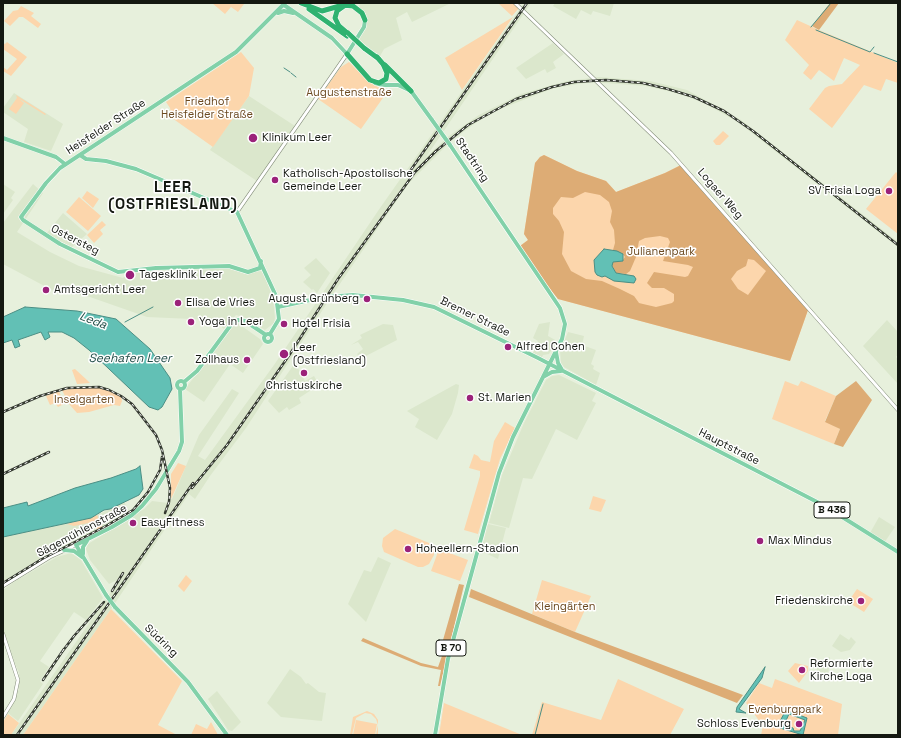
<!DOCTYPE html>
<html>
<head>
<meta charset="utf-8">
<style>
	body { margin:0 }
	#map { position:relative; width:901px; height:738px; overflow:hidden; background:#e7f0dc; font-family:"Space Grotesk",sans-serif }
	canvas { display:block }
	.frame { position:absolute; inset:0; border:4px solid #141811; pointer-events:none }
</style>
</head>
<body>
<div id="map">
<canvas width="901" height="738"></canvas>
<div class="frame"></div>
</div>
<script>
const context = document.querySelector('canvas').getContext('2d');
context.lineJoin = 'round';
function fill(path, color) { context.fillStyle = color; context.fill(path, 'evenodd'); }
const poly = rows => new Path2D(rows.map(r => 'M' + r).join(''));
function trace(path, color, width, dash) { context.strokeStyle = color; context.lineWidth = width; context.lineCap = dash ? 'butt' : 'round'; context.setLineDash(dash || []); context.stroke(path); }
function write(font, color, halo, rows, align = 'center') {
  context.font = font + ' "Space Grotesk",sans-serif'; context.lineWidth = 3; context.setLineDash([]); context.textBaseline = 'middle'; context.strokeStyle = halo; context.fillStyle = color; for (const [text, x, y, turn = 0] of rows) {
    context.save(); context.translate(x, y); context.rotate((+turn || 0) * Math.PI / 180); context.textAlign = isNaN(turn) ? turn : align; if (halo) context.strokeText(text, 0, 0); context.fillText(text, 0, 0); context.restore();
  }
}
fill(poly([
	[360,3,451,3,412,22,407,12,396,18,402,40,384,49,379,58,356,40,365,25,359,9],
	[524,3,531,3,426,157,449,136,479,115,521,94,567,81,599,77,650,81,687,90,741,120,898,242,898,247,738,122,702,102,677,93,646,86,591,82,554,88,500,109,481,119,451,141,408,184,333,294,246,428,210,476,195,499,189,494,180,507,111,609,23,735,11,735,111,592,117,580,109,584,90,560,86,549,88,544,144,509,152,501,168,503,169,499,172,499,199,435,232,389,239,393,198,456,205,460,274,365,380,208],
	[555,3,614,3,610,16,593,11,591,15,581,10,576,19,553,6],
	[553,43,564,54,553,62,556,68,547,73,545,69,526,79,516,68],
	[14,93,63,124,51,151,24,142,28,129,3,112,3,108],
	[249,96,295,126,257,181,210,150],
	[3,184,15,192,11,198,13,200,3,214],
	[33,184,43,193,17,232,50,252,79,266,123,278,127,274,138,271,228,267,245,274,261,271,264,274,273,298,275,318,274,323,265,330,244,317,236,315,224,329,214,320,147,317,90,297,52,290,3,264,3,223],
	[63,213,87,234,71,248,47,233],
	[316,258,330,273,317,293,313,289,312,290,303,282,311,275,304,268],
	[887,320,898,332,898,354,896,357,898,359,898,384,863,346],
	[236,322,260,339,263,344,243,373,230,364,204,402,185,389],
	[550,322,548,336,557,341,549,354,543,355,541,360,532,355,538,341,533,338,539,324],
	[383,324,393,325,397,340,360,359,357,354,363,349,358,342,351,345,362,338,360,335,364,333],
	[568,332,584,336,582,345,596,350,591,364,594,366,593,369,600,373,596,385,564,367,561,363,560,351],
	[295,363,305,381,314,376,319,385,299,398,301,403,289,410,287,407,279,413,268,401],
	[559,375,596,393,592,401,596,403,577,440,556,429,532,479,523,478,509,528,489,523,502,475,524,423,546,380,552,376],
	[456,384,459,385,458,393,452,414,437,440,415,427,419,419,407,411],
	[124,502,130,512,21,572,19,579,57,557,71,553,81,560,103,598,86,620,74,612,40,661,49,667,40,681,43,684,18,721,8,713,19,689,19,673,4,637,3,629,3,590,17,580,15,575,3,583,3,537,91,518],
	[879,517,895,527,884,543,870,533],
	[488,524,506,528,498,559,481,551],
	[378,557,391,563,366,622,348,604,364,570,371,572],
	[840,634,849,640,851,637,856,642,850,650,841,652,832,646],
	[830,657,829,668,827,679,816,673,817,667,814,665],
	[290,669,301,677,306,684,308,683,319,692,326,693,322,721,281,717,267,703],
	[217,691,241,722,232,731,228,730,208,699]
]), '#dbe7cc');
fill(poly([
	[212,3,243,3,244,4,238,12,231,7,225,14],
	[514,3,519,8,512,16,499,4],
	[21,6,34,13,31,16,41,24,38,28,23,17,19,17,10,26,4,21,13,11,18,10],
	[513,17,462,90,445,58],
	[797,20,819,30,898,63,898,83,886,79,881,91,864,85,832,128,809,109,825,88,829,86,842,84,860,65,844,58,834,81,819,70,811,80,803,73,809,65,785,40],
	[7,42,27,57,11,76,3,71,3,67,7,70,17,59,3,49,3,43,5,44],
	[241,52,254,68,249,96,213,147,172,118,170,108,166,102],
	[349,62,369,82,385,91,385,95,361,129,318,99,341,67],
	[16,95,46,114,45,115,18,98,24,103,16,114,9,109,17,98],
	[723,131,729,136,720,145,716,145,713,141],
	[544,155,577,171,606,181,616,192,665,173,681,165,808,310,790,361,558,299,520,246,528,240,524,234,535,163,540,157],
	[896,172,898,174,898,234,866,209],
	[87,191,99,199,93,208,82,198],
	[79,197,101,216,88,231,66,212],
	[102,221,106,225,100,230,103,234,94,243,87,235],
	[75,369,87,380,90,383,77,384,72,370],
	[785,381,798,386,801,381,836,396,825,421,840,429,834,444,772,419],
	[86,387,96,387,112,392,121,397,122,401,120,406,114,405,89,412,77,413,69,404,62,390],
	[59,391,64,404,58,407,55,403,50,405,46,396],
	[505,422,515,428,500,459,478,534,464,530,480,476,480,471,469,468,474,454,478,456,481,460,490,462,494,441],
	[178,463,186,466,171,499,171,474],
	[593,496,606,500,601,512,589,509],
	[97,515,102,527,97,530,93,522,74,526,67,524],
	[395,529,434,545,434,555,429,564,423,567,418,567,384,552,382,546,383,538],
	[439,549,468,560,460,581,431,571],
	[186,575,192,581,184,592,178,586],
	[542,580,591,596,575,632,532,614],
	[857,589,873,599,864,612,848,602],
	[111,609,182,681,158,725,177,735,23,735],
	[795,663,808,666,808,671,799,683,788,671],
	[618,679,684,709,670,735,532,735,542,702,601,720],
	[775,679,842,704,838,735,761,735,763,726,746,703,759,683,772,688],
	[444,703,522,735,439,735],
	[367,711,374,714,378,720,378,735,376,735,378,725,376,719,371,714,365,713,356,718,352,735,350,735,353,717],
	[8,714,19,723,11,735,3,735,3,722],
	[356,720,377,724,375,735,353,735],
	[211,722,218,735,191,735,196,724,207,729]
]), '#fcd6ac');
fill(poly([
	[830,3,839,3,819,30,812,26],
	[544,155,577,171,606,181,616,192,665,173,681,165,808,310,790,361,558,299,539,275,520,246,528,240,524,234,535,163,540,157],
	[585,192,600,195,609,202,612,211,610,222,614,230,615,243,613,250,623,254,625,257,622,261,618,260,613,262,612,265,616,273,626,274,630,271,636,257,639,241,645,238,660,236,668,238,670,242,663,261,688,265,693,267,688,276,685,277,654,272,647,283,652,288,664,288,674,294,674,301,672,303,656,307,643,304,639,303,634,296,620,289,602,281,586,279,571,271,562,254,564,232,559,221,553,214,553,208,561,197,573,198],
	[748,259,754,260,766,271,748,295,738,289,731,279,737,271,746,266],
	[856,381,872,400,843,447,834,444,840,429,825,422,836,396],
	[459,584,464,585,440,686,438,686,441,670,421,666,361,641,363,638,421,663,438,667,447,642,443,640],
	[471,589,575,632,743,695,737,703,469,597]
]), '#ddac75');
const water = poly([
	[604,249,617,251,623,254,623,261,613,262,612,266,616,273,634,276,636,279,634,283,614,281,605,276,602,277,597,275,595,272,594,260,604,249],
	[25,307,77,311,116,319,150,349,170,378,172,389,162,407,158,410,149,407,89,350,74,338,62,332,48,332,50,337,45,340,41,332,18,340,20,346,15,348,12,340,3,343,3,317,25,307],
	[140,466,143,489,139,495,110,509,104,510,91,518,3,537,3,508,27,502,28,506,75,488,111,478,136,469,140,466],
	[765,667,762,678,739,709,746,713,736,712,737,707,765,667],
	[786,710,807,718,803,735,780,728,779,723,786,710],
	[789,714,805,720,800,731,794,731,793,728,784,725,789,714]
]);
fill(water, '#62c0b5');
trace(water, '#4b8e84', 1);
trace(poly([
	[811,27,831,3],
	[816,30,870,52,874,47],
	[874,53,898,62],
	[284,68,290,72],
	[291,73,296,77],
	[125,322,153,307],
	[535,735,543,704]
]), '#4b8e84', 1);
const minor = poly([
	[515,3,671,153,898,410],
	[237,212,347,54],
	[3,586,50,557,76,545],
	[3,634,18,680,14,699,3,717]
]);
const major = poly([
	[284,5,332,38,347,54,364,27,365,20],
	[278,13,284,11,293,13],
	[375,83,383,85,398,85,411,91,432,120],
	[3,138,56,157,65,164],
	[80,155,86,159,106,161,136,169,237,212,276,296,279,319,270,334],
	[261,261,260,268,248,272,229,266,156,268,118,272,60,244,23,220,21,217,46,183,60,168,236,52,285,3],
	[278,307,324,297,353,295,403,300,434,307,538,358,823,505,898,552],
	'264 338a4 4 0 1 1 8 0a4 4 0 1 1-8 0Z',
	[556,352,558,363,562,370],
	[543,377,552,372,561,371],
	'177 385a4 4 0 1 1 8 0a4 4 0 1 1-8 0Z',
	[184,382,197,371,233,322,238,320,245,321,266,335],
	[64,550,74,551,82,557],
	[83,554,83,547,87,541],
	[106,595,76,545,112,527,132,515,142,506,156,489,179,451,182,442,180,389],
	[115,607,188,682,227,735],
	[435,735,448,659,499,473,513,437,562,339,565,324,560,308,450,145]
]);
const highway = poly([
	[301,3,322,11,343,5,353,6,362,13,365,20],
	[344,6,337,11,335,18,339,26,346,32],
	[309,9,347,36],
	[364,48,379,59],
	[347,54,370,80,379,83,386,79,387,73,383,64,377,57],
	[385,65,411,91]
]);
trace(minor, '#848d7a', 4);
trace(major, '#fff', 5);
trace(highway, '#fff', 6);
trace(minor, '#fff', 3);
trace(major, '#82d1a9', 4);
trace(highway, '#2fb270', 5);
const rail = poly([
	[408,174,527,3],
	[3,412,40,396,67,388,99,387,109,390,121,396,132,404,143,418,156,435,162,450,170,488,169,502,165,513],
	[3,474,49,452],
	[192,488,227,445,290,354,338,279,415,172,436,151,468,125,516,99,552,87,574,82,606,80,643,83,668,89,694,97,724,111,753,131,898,245],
	[3,583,42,559,106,526,133,510,148,492,160,470,162,457],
	[112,591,123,573],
	[62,652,74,636,104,602],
	[43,680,64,649],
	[17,735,193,483]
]);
trace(rail, '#343930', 2.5);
trace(rail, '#fff', 1, [3]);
const majorBridge = poly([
	[432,120,450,145],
	[106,595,115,607]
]);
const highwayBridge = poly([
	[348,33,364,48]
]);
trace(majorBridge, '#fff', 5, []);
trace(highwayBridge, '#fff', 6, []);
trace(majorBridge, '#82d1a9', 4);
trace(highwayBridge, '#2fb270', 5);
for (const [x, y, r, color] of [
	[253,138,5,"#9b227a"],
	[275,180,4,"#9b227a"],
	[889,191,4,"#9b227a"],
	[130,275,5,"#9b227a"],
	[46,290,4,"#9b227a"],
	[367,299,4,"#9b227a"],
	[178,303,4,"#9b227a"],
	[191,322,4,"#9b227a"],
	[284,324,4,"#9b227a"],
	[508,347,4,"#9b227a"],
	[284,354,5,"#9b227a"],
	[247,360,4,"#9b227a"],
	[304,373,4,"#9b227a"],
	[470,398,4,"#9b227a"],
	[133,523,4,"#9b227a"],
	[760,541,4,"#9b227a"],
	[408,549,4,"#9b227a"],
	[861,601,4,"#9b227a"],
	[802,670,4,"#9b227a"],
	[799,724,4,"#9b227a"]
]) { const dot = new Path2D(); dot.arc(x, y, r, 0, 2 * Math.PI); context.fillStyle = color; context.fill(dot); trace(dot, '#fff', 1.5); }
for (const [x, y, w] of [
	[832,510,36],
	[451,648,30]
]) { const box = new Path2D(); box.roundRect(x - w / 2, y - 8, w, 16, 3); context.fillStyle = '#fff'; context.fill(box); trace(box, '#141811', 1); }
write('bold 10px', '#141811', null, [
	["B 436",832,510],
	["B 70",451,648]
]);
write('11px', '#6c4a21', '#fff', [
	["Augustenstraße",349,93],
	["Friedhof",207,102],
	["Heisfelder Straße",207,115],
	["Julianenpark",661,252],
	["Inselgarten",84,400],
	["Kleingärten",565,607],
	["Evenburgpark",785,710]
]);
write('11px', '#141811', '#fff', [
	["Heisfelder Straße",106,127,-33],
	["Stadtring",472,160,56],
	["Logaer Weg",720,194,49],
	["Ostersteg",75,240,27],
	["Bremer Straße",475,317,26],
	["Hauptstraße",729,447,27],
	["Sägemühlenstraße",82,531,-28],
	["Südring",161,641,44]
]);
write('11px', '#141811', '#fff', [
	["Klinikum Leer",262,138],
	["Katholisch-Apostolische",283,174],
	["Gemeinde Leer",283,187],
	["SV Frisia Loga",881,191,"right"],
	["Tagesklinik Leer",139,275],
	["Amtsgericht Leer",54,290],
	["August Grünberg",359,299,"right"],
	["Elisa de Vries",186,303],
	["Yoga in Leer",199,322],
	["Hotel Frisia",292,324],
	["Alfred Cohen",516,347],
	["Leer",293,348],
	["(Ostfriesland)",293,361],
	["Zollhaus",239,360,"right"],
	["Christuskirche",304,386,"center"],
	["St. Marien",478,398],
	["EasyFitness",141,523],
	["Max Mindus",768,541],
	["Hoheellern-Stadion",416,549],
	["Friedenskirche",853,601,"right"],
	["Reformierte",810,664],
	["Kirche Loga",810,677],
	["Schloss Evenburg",791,724,"right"]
], 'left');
write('italic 12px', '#244f49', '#fff', [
	["Leda",93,321,21],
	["Seehafen Leer",130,359]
]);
context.letterSpacing = '1px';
write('bold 15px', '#141811', '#fff', [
	["LEER",173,188],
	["(OSTFRIESLAND)",173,205]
]);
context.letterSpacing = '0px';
</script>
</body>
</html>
